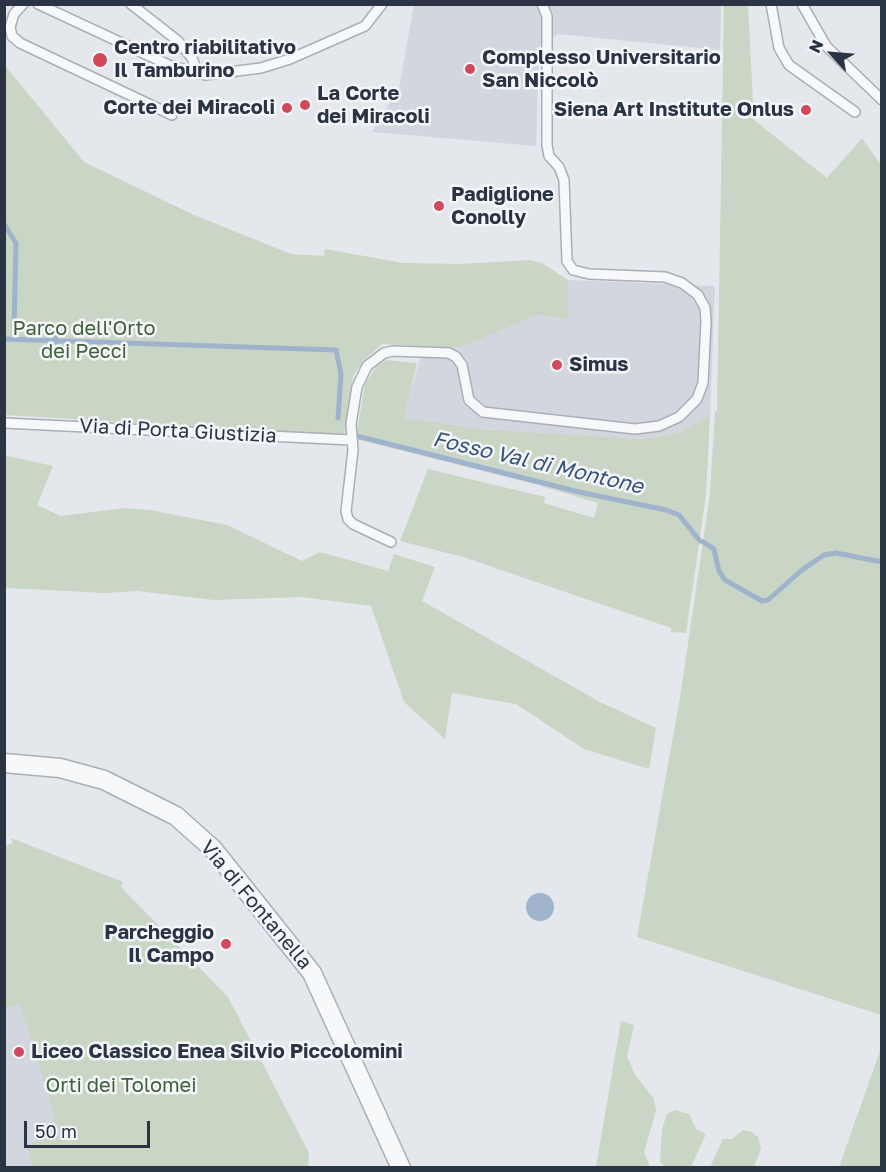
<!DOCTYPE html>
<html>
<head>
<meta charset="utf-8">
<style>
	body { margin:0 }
	#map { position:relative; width:886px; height:1172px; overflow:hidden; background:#e4e7ec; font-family:"Golos Text",sans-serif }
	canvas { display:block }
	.frame { position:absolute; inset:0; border:6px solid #2b3445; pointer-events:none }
	.north { position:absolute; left:802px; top:24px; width:60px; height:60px; -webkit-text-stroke:4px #f4f6f9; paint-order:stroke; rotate:296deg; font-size:16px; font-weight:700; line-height:24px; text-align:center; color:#2b3445 }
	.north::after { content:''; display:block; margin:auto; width:21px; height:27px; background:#2b3445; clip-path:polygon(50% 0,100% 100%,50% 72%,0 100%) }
	.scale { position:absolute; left:24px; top:1121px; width:126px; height:27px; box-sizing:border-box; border:3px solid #2b3445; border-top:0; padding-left:8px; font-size:18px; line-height:21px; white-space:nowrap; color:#2b3445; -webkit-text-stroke:4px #f4f6f9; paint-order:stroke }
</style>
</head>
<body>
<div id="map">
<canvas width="886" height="1172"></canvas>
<div class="frame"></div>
<div class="north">N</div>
<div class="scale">50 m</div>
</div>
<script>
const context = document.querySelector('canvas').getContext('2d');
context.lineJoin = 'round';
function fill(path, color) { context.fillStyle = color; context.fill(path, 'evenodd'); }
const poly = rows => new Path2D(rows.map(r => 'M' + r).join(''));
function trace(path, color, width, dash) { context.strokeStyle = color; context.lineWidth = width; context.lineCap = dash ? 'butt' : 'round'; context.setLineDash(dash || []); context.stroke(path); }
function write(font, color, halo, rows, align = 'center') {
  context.font = font + ' "Golos Text",sans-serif'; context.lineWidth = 5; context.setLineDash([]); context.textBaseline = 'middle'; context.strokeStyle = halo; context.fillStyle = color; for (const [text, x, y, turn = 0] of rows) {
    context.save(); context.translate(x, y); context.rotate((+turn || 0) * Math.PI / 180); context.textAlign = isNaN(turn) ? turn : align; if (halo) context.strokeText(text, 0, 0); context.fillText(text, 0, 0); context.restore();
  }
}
fill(poly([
	[414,5,721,5,720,50,558,34,539,48,536,146,372,132,399,88],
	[568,280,715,286,710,416,677,433,644,439,481,429,403,418,423,348,467,345,537,315,567,319],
	[20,1004,61,1134,28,1144,32,1167,5,1167,4,1008]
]), '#d2d6de');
fill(poly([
	[724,5,748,5,754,120,827,178,862,138,881,165,881,1015,637,937,680,698,710,494,715,411,717,411],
	[4,64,84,162,194,215,291,254,324,256,325,249,403,263,460,264,530,260,542,263,568,280,568,319,537,315,467,345,450,348,382,344,364,360,353,376,344,435,5,415],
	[386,360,417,363,404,418,481,429,644,439,677,433,710,416,706,495,686,633,671,632,671,628,463,557,400,541,428,469,545,497,544,503,594,518,598,503,538,485,356,439,365,384,376,367],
	[4,455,53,466,37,505,60,516,126,508,150,510,227,525,302,561,320,552,388,571,394,554,435,567,422,601,600,702,656,728,649,769,584,749,516,704,452,693,445,739,404,702,371,606,302,597,214,600,137,591,105,593,5,588],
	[11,838,123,882,121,887,228,997,309,1153,308,1167,32,1167,27,1144,60,1134,20,1005,5,1008,4,846,13,843],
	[621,1021,634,1025,627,1057,636,1076,654,1099,656,1111,644,1152,650,1167,596,1167],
	[881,1048,881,1167,839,1167],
	[675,1110,689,1114,696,1129,706,1134,691,1167,665,1167,660,1162,662,1129,667,1114],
	[743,1130,752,1132,758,1137,761,1149,754,1167,710,1167,723,1139,732,1139]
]), '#c9d6c5');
fill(poly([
	'526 907a14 14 0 1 1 28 0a14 14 0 1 1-28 0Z'
]), '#9fb4cc');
trace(poly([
	[4,224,16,243,14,328,55,330,56,342],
	[4,339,336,350,341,374,338,418],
	[357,436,579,492,666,510,679,515,700,541],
	[703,542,714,549,719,571,725,580,762,601,768,600,802,570,824,555,836,553,882,562]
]), '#9fb4cc', 5);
const lane = poly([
	[23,4,14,14,10,27,12,36,20,43,172,115],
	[38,4,171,66,205,75,261,68,290,59,365,26,382,4],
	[131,4,178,41,192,58,198,74],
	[771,4,779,48,789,65,855,112],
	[802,4,826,46,882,100],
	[4,423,351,440],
	[391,542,353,524,348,519,346,511,353,450,351,424,357,387,367,366,384,353,393,351,449,353,456,357,462,365,469,400,483,412,635,429,659,426,679,417,697,399,703,383,706,321,705,308,698,295,682,283,665,277,589,274,573,270,567,261,564,180,559,167,549,156,547,145,547,16,542,4]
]);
const street = poly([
	[4,763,60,768,104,780,176,816,213,849,312,973,401,1168]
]);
trace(lane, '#a9aeb7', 12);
trace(street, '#a9aeb7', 21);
trace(lane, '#f7f8fa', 9);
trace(street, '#f7f8fa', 18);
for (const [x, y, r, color] of [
	[100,60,8,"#d1495b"],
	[470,69,6,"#d1495b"],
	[305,105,6,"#d1495b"],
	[287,108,6,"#d1495b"],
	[806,110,6,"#d1495b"],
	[439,206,6,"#d1495b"],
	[557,365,6,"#d1495b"],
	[226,944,6,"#d1495b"],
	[19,1052,6,"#d1495b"]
]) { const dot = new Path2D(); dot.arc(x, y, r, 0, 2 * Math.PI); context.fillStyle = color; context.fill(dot); trace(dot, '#f4f6f9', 2); }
write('bold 20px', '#2b3445', '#f4f6f9', [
	["Centro riabilitativo",114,48],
	["Il Tamburino",114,71],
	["Complesso Universitario",482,58],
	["San Niccolò",482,81],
	["La Corte",317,94],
	["dei Miracoli",317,117],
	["Corte dei Miracoli",275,108,"right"],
	["Siena Art Institute Onlus",794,110,"right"],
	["Padiglione",451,195],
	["Conolly",451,218],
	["Simus",569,365],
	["Parcheggio",214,933,"right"],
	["Il Campo",214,956,"right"],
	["Liceo Classico Enea Silvio Piccolomini",31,1052]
], 'left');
write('20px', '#3f6138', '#f4f6f9', [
	["Parco dell'Orto",84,329],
	["dei Pecci",84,352],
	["Orti dei Tolomei",121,1086]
]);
write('20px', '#2b3445', '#f4f6f9', [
	["Via di Porta Giustizia",178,431,3],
	["Via di Fontanella",256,905,50]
]);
write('italic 21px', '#34527a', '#f4f6f9', [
	["Fosso Val di Montone",538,463,13]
]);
</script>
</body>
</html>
